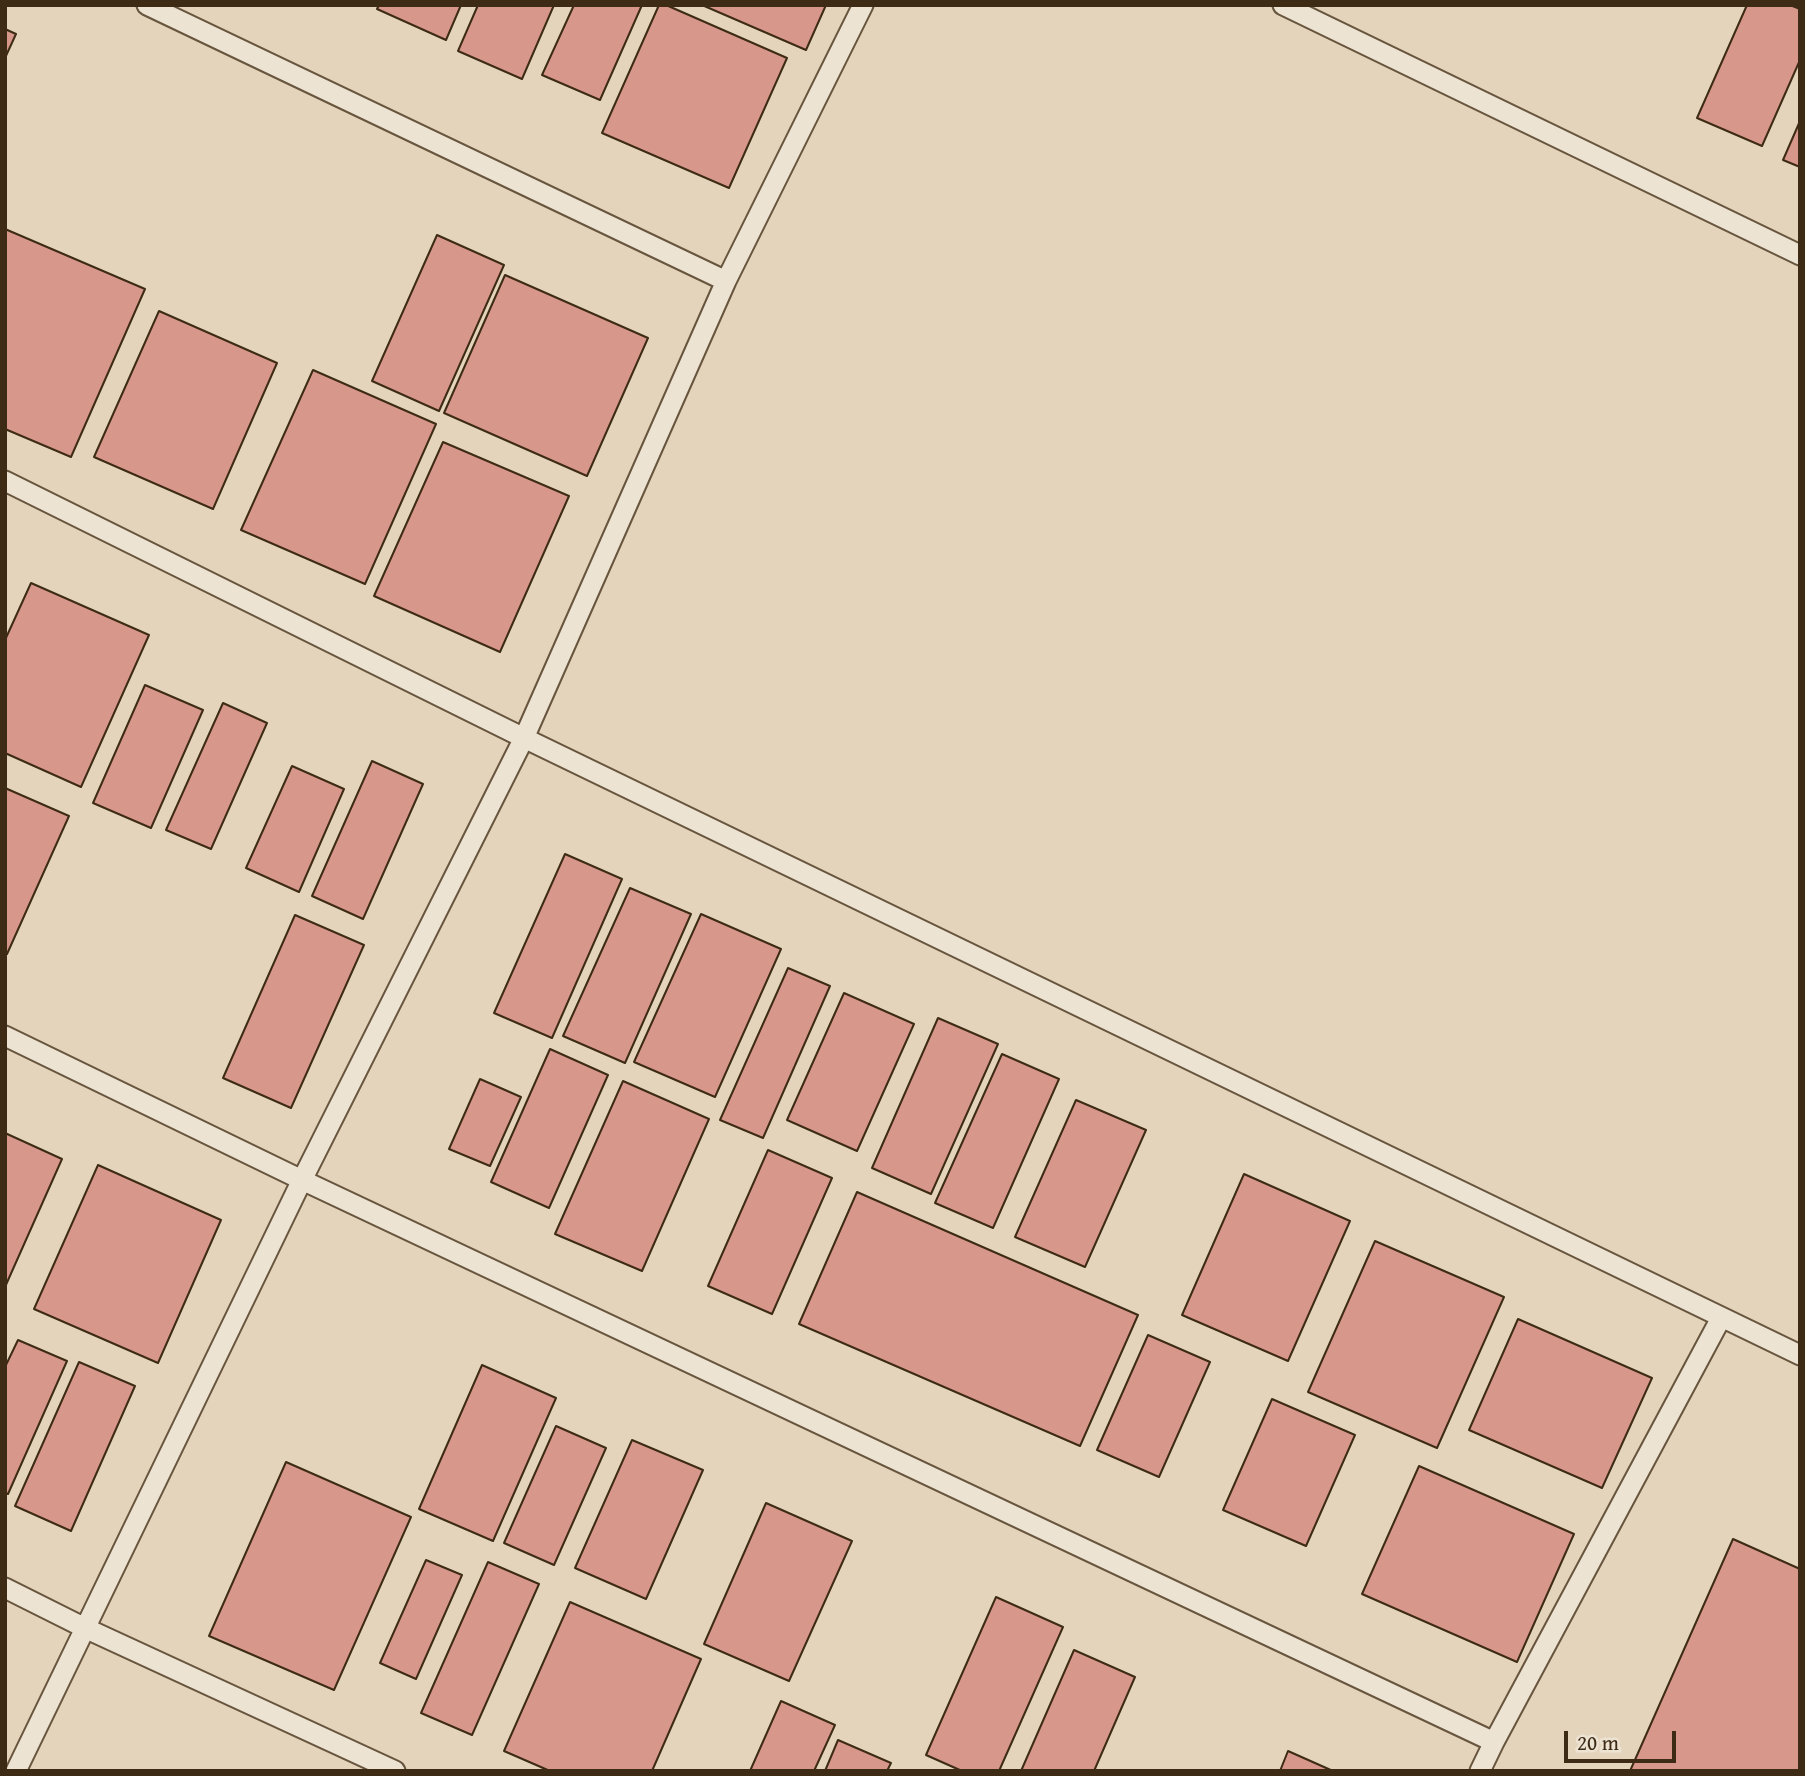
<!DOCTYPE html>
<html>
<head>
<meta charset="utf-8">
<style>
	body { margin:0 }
	#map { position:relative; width:1805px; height:1776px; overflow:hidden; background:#e4d4bb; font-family:"Gentium Book Plus",serif }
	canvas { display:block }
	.frame { position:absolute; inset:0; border:7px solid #3d2b15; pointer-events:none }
	.scale { position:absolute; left:1564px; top:1731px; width:112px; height:32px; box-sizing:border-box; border:4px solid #3d2b15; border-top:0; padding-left:9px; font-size:21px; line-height:24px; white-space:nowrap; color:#3d2b15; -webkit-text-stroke:5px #ede3d3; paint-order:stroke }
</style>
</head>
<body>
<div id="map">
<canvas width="1805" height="1776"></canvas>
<div class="frame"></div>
<div class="scale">20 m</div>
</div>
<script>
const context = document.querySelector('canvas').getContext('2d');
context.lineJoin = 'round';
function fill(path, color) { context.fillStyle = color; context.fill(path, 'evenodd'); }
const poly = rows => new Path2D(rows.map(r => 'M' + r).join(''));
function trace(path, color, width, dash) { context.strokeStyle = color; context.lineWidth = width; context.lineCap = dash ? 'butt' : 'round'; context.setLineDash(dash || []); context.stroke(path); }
const building = poly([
	[379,5,461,5,446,40,377,9,379,5],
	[478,5,554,5,522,79,458,51,478,5],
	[574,5,642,5,600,100,542,75,574,5],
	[659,5,666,5,787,58,729,188,602,133,659,5],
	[702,5,826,5,806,50,702,5],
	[1747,5,1790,5,1800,9,1800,60,1762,146,1697,118,1747,5],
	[5,29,16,34,5,58,5,29],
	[1800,121,1800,167,1783,160,1800,121],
	[5,229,145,289,71,457,5,429,5,229],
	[437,235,504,265,439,411,372,381,437,235],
	[505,275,648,338,587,476,444,413,505,275],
	[159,311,277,363,213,509,94,457,159,311],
	[313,370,436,424,365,584,241,530,313,370],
	[443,442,569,496,500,652,374,596,443,442],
	[31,583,149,635,81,787,5,753,5,640,31,583],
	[145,685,203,710,151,828,93,803,145,685],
	[223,703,267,723,211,849,166,830,223,703],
	[372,761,423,784,363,919,312,896,372,761],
	[292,766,344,789,299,892,246,868,292,766],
	[5,788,69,816,7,954,5,953,5,788],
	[565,854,622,879,552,1038,494,1013,565,854],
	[630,888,691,914,625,1063,563,1036,630,888],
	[701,914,781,949,715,1097,634,1062,701,914],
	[295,915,364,945,291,1108,223,1078,295,915],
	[788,968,830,986,763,1138,720,1120,788,968],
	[844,993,914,1024,857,1151,787,1120,844,993],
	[938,1018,998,1044,931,1194,872,1168,938,1018],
	[550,1049,608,1075,549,1208,491,1182,550,1049],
	[1002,1054,1059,1079,993,1228,935,1203,1002,1054],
	[480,1079,521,1097,490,1166,449,1149,480,1079],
	[623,1081,709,1119,642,1271,555,1234,623,1081],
	[1076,1100,1146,1130,1085,1267,1015,1237,1076,1100],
	[5,1133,62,1159,5,1287,5,1133],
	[768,1150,832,1178,772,1314,708,1286,768,1150],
	[98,1165,221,1220,158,1363,34,1309,98,1165],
	[1244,1174,1350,1221,1288,1361,1182,1315,1244,1174],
	[857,1192,1138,1315,1080,1446,799,1324,857,1192],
	[1375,1241,1504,1297,1437,1448,1308,1392,1375,1241],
	[1518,1319,1652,1378,1602,1488,1469,1430,1518,1319],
	[1148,1335,1210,1362,1159,1477,1097,1450,1148,1335],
	[18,1340,67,1361,8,1494,5,1493,5,1367,18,1340],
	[79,1362,135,1386,71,1531,15,1506,79,1362],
	[482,1365,556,1398,493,1541,419,1509,482,1365],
	[1272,1399,1355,1435,1306,1546,1223,1510,1272,1399],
	[556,1426,606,1448,554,1565,504,1543,556,1426],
	[632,1440,703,1470,646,1599,575,1568,632,1440],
	[286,1462,411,1517,334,1690,209,1636,286,1462],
	[1419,1466,1574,1534,1517,1662,1362,1594,1419,1466],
	[766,1503,852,1541,789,1681,704,1644,766,1503],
	[1733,1539,1800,1569,1800,1771,1630,1771,1733,1539],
	[426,1560,462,1575,416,1679,380,1663,426,1560],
	[488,1562,539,1584,472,1735,421,1713,488,1562],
	[996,1597,1063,1627,999,1771,962,1771,926,1755,996,1597],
	[570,1602,701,1659,652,1771,550,1771,504,1751,570,1602],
	[1074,1650,1135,1677,1094,1771,1021,1771,1074,1650],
	[781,1701,835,1725,814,1771,750,1771,781,1701],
	[838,1740,891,1763,887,1771,825,1771,838,1740],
	[1288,1751,1333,1771,1280,1771,1288,1751]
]);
fill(building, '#d7978a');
trace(building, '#3d2b15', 2);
const lane = poly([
	[147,5,726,281],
	[1283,5,1800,255],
	[5,481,524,738,1800,1355],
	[5,1036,302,1180,1494,1742],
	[5,1588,85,1628,395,1771],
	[16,1771,302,1180,524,738,726,281,863,5],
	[1480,1771,1494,1742,1721,1318]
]);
trace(lane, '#67553e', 23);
trace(lane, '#ede3d3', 19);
</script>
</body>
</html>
